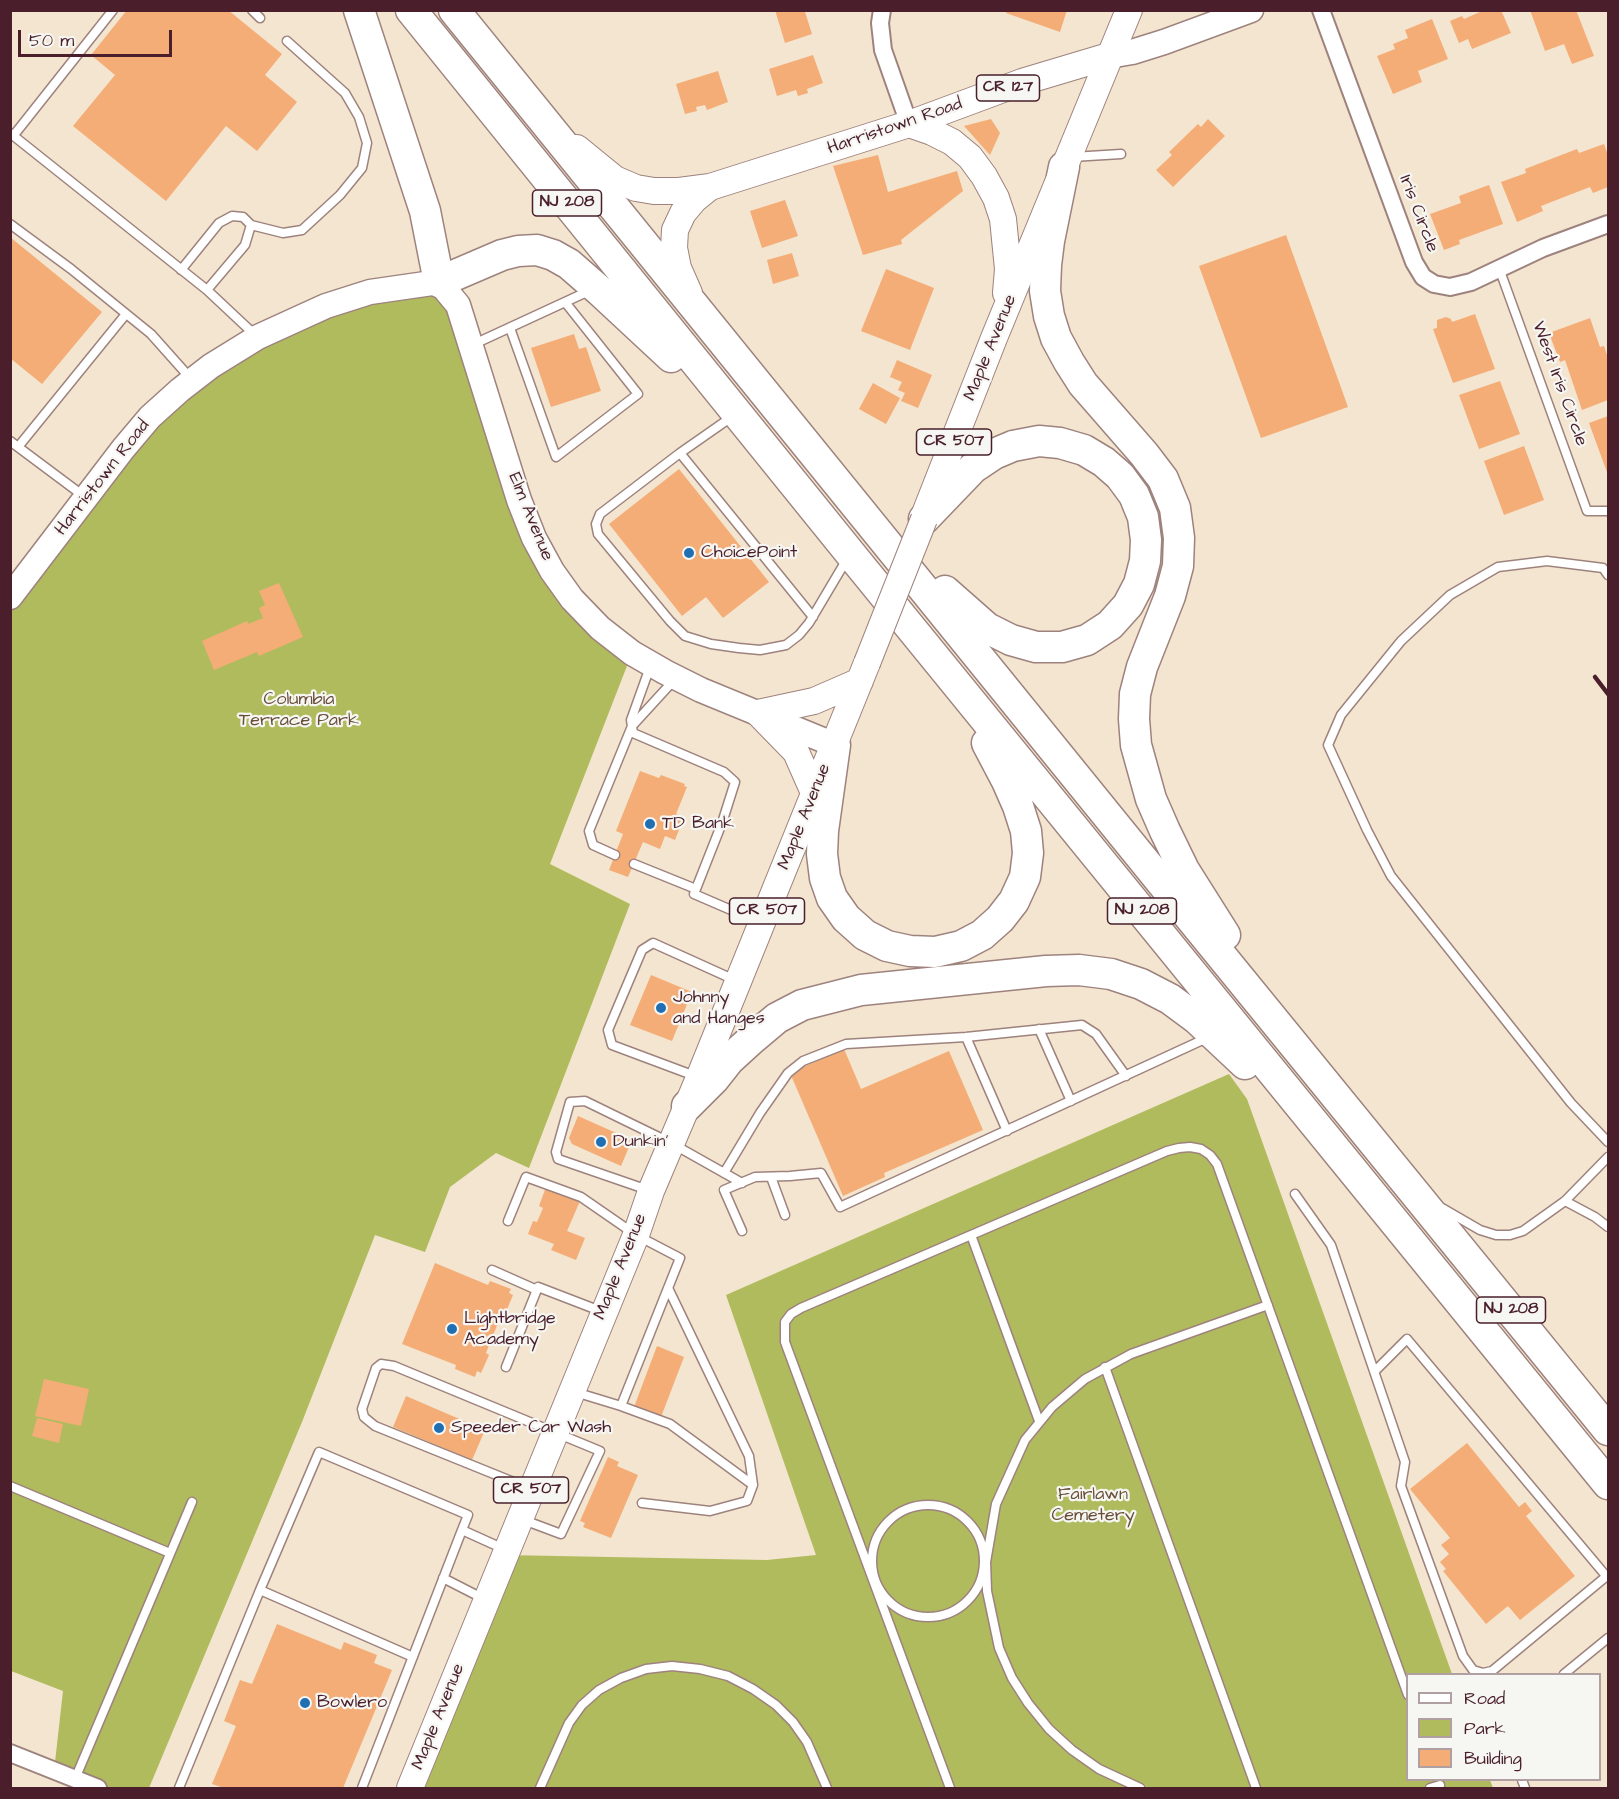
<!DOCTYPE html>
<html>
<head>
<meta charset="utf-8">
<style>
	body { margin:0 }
	#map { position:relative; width:1619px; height:1799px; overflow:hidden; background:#f3e5cf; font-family:"Architects Daughter",sans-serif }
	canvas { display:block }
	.frame { position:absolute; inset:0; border:12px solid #4a1f2b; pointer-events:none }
	.legend { position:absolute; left:1406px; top:1673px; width:195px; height:108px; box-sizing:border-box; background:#f6f6f2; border:2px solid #b1a0a2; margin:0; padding:8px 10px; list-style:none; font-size:18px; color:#4a1f2b }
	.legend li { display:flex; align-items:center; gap:12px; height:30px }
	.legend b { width:30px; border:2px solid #b1a0a2 }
	.scale { position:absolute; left:18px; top:30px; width:154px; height:27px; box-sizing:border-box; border:3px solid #4a1f2b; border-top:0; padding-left:8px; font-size:18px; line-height:21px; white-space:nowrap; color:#4a1f2b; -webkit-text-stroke:4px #f6f6f2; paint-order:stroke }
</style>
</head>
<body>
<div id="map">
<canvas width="1619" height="1799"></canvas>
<div class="frame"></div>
<ul class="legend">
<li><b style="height:8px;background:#fff"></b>Road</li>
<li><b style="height:16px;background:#b0bb5d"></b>Park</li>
<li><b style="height:16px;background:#f4ad77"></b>Building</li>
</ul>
<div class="scale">50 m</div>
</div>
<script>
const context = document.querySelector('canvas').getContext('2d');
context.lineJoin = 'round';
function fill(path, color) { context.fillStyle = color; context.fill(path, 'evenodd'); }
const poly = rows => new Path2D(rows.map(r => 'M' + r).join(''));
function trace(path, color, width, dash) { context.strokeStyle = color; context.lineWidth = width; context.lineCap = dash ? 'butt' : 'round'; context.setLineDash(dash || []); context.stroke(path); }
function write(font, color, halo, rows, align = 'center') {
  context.font = font + ' "Architects Daughter",sans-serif'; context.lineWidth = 4.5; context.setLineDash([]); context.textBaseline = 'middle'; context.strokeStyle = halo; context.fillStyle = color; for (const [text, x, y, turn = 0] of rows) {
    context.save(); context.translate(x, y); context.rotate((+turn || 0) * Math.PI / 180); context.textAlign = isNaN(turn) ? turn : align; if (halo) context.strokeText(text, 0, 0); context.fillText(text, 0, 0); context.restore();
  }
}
fill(poly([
	[439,282,534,538,632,653,550,864,630,904,529,1168,496,1153,450,1187,425,1252,375,1235,302,1422,149,1788,98,1788,54,1771,63,1691,11,1671,11,597,123,449,246,344],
	[1229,1074,1247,1099,1452,1674,1408,1674,1408,1780,1490,1780,1493,1788,410,1788,504,1555,767,1560,816,1555,726,1295]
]), '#b0bb5d');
fill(poly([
	[127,10,228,10,282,54,265,75,297,102,257,151,226,126,166,201,73,126,115,75,91,55],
	[775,10,809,10,805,12,812,34,785,43],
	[1007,10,1067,10,1060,32,1006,13],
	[1479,10,1501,10,1511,33,1472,49,1468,39,1459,43,1450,21,1462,16,1464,19,1480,12],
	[1530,10,1576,10,1594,56,1572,64,1564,44,1545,51],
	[1432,19,1448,59,1418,71,1422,82,1393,94,1377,56,1395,49,1393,44,1408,38,1405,30],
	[813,55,823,83,807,89,808,93,798,96,796,90,777,96,769,69],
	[718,71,728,102,707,110,705,105,696,107,697,111,685,114,676,84],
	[991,119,1000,133,990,155,964,126],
	[1208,119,1225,136,1173,187,1156,170,1172,155,1169,152,1198,124,1201,127],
	[1604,144,1608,155,1608,187,1593,193,1590,187,1541,206,1543,211,1517,222,1501,182,1526,173,1525,169,1577,149,1579,153],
	[878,155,888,192,957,171,963,191,901,240,902,244,863,255,833,166],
	[1489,185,1503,224,1459,240,1460,244,1444,250,1430,214,1461,203,1459,196],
	[785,200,798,236,762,248,750,211],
	[1286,235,1348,407,1261,438,1199,266],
	[10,237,102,312,42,384,10,358],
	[792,253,799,276,773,284,767,260],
	[886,269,934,288,910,350,861,331],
	[1475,314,1495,369,1453,383,1433,329,1437,328,1437,320,1446,317,1451,319,1452,322],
	[1590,318,1600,347,1604,346,1608,358,1608,400,1582,410,1565,360,1560,362,1549,333],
	[574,334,579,349,586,347,601,391,551,407,531,348],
	[897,360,932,375,918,408,901,401,905,393,898,390,902,382,890,377],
	[1500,381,1520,434,1479,449,1459,395],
	[873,383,900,398,886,424,859,409],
	[1608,416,1608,475,1589,423],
	[1524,446,1544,500,1504,515,1484,461],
	[679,469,769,582,723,618,706,597,682,616,609,524],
	[279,583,303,637,259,656,257,652,214,670,202,641,247,621,248,624,263,618,259,608,265,605,259,591],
	[640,771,659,778,661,775,685,784,684,786,687,787,676,814,684,817,675,840,665,836,660,849,643,842,628,877,609,870,623,834,616,831],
	[651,975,692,992,672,1041,630,1025],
	[844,1049,861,1089,949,1051,983,1130,884,1173,885,1177,843,1196,790,1073],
	[578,1116,632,1140,621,1166,572,1144,569,1138],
	[546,1187,580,1201,567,1231,585,1238,576,1260,551,1250,554,1244,528,1234,533,1221,537,1222,543,1208,539,1206],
	[435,1263,488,1285,490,1281,511,1289,509,1293,513,1295,505,1314,502,1313,486,1353,489,1355,481,1373,477,1371,475,1377,455,1369,456,1365,402,1344],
	[657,1346,684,1357,661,1417,634,1407],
	[44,1379,89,1389,81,1426,35,1416],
	[406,1396,485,1430,472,1460,393,1427],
	[37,1418,63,1424,59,1443,32,1436],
	[1467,1443,1519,1507,1525,1502,1532,1511,1526,1516,1575,1576,1520,1620,1508,1606,1486,1624,1443,1571,1446,1569,1440,1562,1449,1554,1441,1545,1450,1538,1410,1489],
	[608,1457,619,1462,617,1466,638,1475,611,1538,583,1527,585,1523,580,1521],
	[277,1624,341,1650,344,1642,377,1655,374,1663,392,1670,343,1788,224,1788,212,1784,236,1726,224,1721,240,1680,252,1684]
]), '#f4ad77');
const lane = poly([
	[252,10,260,18],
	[10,133,207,290,255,335],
	[14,135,113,10],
	[1072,157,1121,154],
	[10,224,71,269,151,334,192,380],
	[1499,268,1587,511,1608,511],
	[181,270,219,223,232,216,243,217,251,225,283,233,302,230,340,195,362,168,367,143,359,117,345,93,287,41],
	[207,290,245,245,251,225],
	[510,328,556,457,638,394,565,302],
	[472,345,591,290],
	[733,416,680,453,600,514,596,524,598,534,670,621,685,636,711,644,739,648,760,650,786,645,799,635,809,623,847,559],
	[10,441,85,497],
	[18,447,126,314],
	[680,453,813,617],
	[1608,575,1603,568,1547,561,1498,567,1450,595,1401,641,1341,715,1328,745,1367,830,1391,876,1571,1103,1608,1142],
	[650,667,631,720,633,733,724,772,735,782,722,823,694,894,759,922],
	[615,855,593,845,589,831,632,726,675,679],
	[634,864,696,889],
	[1039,1029,1071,1101],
	[966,1037,1007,1131],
	[695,1076,612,1045,608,1030,642,950,653,943,737,981],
	[724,1173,760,1113,788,1073,803,1061,846,1044,966,1037,1082,1025,1096,1034,1126,1076],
	[771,1177,785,1215],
	[648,1190,558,1159,556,1152,570,1102,585,1101,671,1143,742,1183],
	[1295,1194,1331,1245,1405,1462,1401,1486,1463,1656,1473,1670,1483,1673,1492,1671,1608,1575],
	[1565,1201,1595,1217,1608,1227],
	[1442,1208,1480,1230,1496,1235,1510,1235,1523,1231,1565,1201,1608,1157],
	[508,1221,526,1177,581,1197,636,1235,680,1258,621,1406,575,1392],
	[742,1231,724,1190,755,1177,790,1176,821,1173,840,1207,1209,1037],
	[971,1235,1039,1421],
	[492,1270,537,1290],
	[506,1367,538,1287,603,1312],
	[1105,1367,1256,1788],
	[1375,1371,1407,1339,1607,1577],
	[621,1406,670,1424,753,1485],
	[10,1486,170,1553],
	[642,1503,710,1511,747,1501,753,1485,749,1456,668,1288],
	'872 1561a56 56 0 1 1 112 0a56 56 0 1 1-112 0Z',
	[521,1519,561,1534,600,1451,394,1366,381,1364,376,1368,362,1409,364,1417,375,1426,531,1489],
	[443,1578,486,1600],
	[260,1590,319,1452,468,1515,462,1530],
	[1564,1674,1608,1638],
	[75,1779,192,1502],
	[1522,1780,1525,1788],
	[179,1788,260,1590,413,1657],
	[362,1788,462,1530,504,1549],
	[540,1788,569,1723,582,1705,599,1690,621,1678,646,1669,672,1666,700,1669,728,1676,753,1689,776,1705,793,1722,807,1742,827,1788],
	[950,1788,785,1342,785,1322,791,1314,801,1308,1167,1151,1179,1148,1190,1147,1201,1149,1210,1155,1217,1164,1408,1695],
	[1140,1788,1099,1769,1072,1750,1049,1729,1028,1703,1012,1678,999,1648,987,1591,986,1562,996,1504,1025,1440,1052,1407,1085,1379,1131,1354,1268,1305],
	[1430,1788,1440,1785]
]);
const street = poly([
	[882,10,880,23,883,50,909,124],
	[1321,10,1414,262,1423,277,1434,284,1450,287,1471,282,1543,248,1608,224],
	[10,1753,98,1788]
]);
const secondary = poly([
	[1109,56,1132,52,1164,42,1251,10],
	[10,597,123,449,150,417,180,390,211,366,258,337,326,306,370,292,439,282,458,305,519,500,534,538,552,571,572,599,600,628,632,653,665,672,701,690,835,745]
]);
const primary = poly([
	[909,124,932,132,952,142,970,157,984,176,996,198,1003,219,1008,269,1006,293],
	[577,148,615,179,636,188,654,191,679,191,710,187,909,124,1022,82,1109,56],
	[689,293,678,268,674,248,675,230,683,213,694,200,710,187],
	[924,516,994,338,1129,10],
	[758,713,814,701,860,681],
	[758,713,796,752,815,795],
	[410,1788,636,1235,651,1191,699,1078,867,663]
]);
const highway = poly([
	[359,10,425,211,439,282,502,255,518,251,537,250,553,255,569,264,600,291,671,357],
	[411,10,858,563,1608,1484],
	[454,10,1184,910,1608,1430],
	[1064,167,1049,241,1046,265,1045,291,1049,316,1056,338,1069,362,1083,384,1144,454,1163,479,1175,508,1179,538,1178,566,1170,596,1142,667,1135,694,1134,719,1136,745,1151,799,1165,831,1184,870,1225,935],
	[924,519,973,468,994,454,1013,446,1039,441,1060,443,1084,450,1104,462,1120,476,1134,495,1143,517,1146,540,1145,561,1139,584,1128,605,1110,625,1087,640,1062,647,1036,647,1011,640,987,628,945,591],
	[835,745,823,831,822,854,825,878,832,898,846,918,865,935,887,946,910,951,935,952,961,946,982,935,1000,919,1014,901,1025,877,1028,853,1026,831,1018,806,1007,781,987,743],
	[687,1106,714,1079,729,1060,752,1039,777,1018,802,1005,861,990,1046,971,1079,970,1111,974,1141,984,1170,999,1197,1019,1245,1064]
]);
trace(lane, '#9e827d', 11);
trace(street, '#9e827d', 20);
trace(secondary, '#9e827d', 27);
trace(primary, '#9e827d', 28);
trace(highway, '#9e827d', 33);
trace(lane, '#fff', 8);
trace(street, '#fff', 16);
trace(secondary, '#fff', 24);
trace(primary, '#fff', 26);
trace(highway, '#fff', 30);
trace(poly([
	[1595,677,1608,694]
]), '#4a1f2b', 4.5);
const primaryBridge = poly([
	[867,663,924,519]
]);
trace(primaryBridge, '#9e827d', 28, []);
trace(primaryBridge, '#fff', 26);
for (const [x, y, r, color] of [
	[689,553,6,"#1f6fb2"],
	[650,824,6,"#1f6fb2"],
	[661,1008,6,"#1f6fb2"],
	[601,1142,6,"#1f6fb2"],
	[452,1329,6,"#1f6fb2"],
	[439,1428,6,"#1f6fb2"],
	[305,1703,6,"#1f6fb2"]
]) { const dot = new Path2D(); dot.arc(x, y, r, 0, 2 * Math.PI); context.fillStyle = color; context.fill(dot); trace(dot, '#f6f6f2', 2); }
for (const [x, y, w] of [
	[1008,88,63],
	[567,203,69],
	[954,442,75],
	[767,911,75],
	[1142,911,69],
	[1511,1310,69],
	[531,1490,75]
]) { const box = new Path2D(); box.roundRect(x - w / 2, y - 13, w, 26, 4.5); context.fillStyle = '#f6f6f2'; context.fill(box); trace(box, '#4a1f2b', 1.5); }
write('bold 16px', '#4a1f2b', null, [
	["CR 127",1008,88],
	["NJ 208",567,203],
	["CR 507",954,442],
	["CR 507",767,911],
	["NJ 208",1142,911],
	["NJ 208",1511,1310],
	["CR 507",531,1490]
]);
write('18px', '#4a1f2b', '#f6f6f2', [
	["Harristown Road",895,127,-19],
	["Iris Circle",1418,214,69],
	["Maple Avenue",991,348,-68],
	["West Iris Circle",1559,384,70],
	["Harristown Road",103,478,-52],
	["Elm Avenue",530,517,68],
	["Maple Avenue",805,817,-68],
	["Maple Avenue",621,1267,-68],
	["Maple Avenue",439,1717,-68]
]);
write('18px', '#4a1f2b', '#f6f6f2', [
	["ChoicePoint",701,553],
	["TD Bank",662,824],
	["Johnny",673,998],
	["and Hanges",673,1019],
	["Dunkin'",613,1142],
	["Lightbridge",464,1319],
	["Academy",464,1340],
	["Speeder Car Wash",451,1428],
	["Bowlero",317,1703]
], 'left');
write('18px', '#694e3a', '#f6f6f2', [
	["Columbia",299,700],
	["Terrace Park",299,721],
	["Fairlawn",1093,1495],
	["Cemetery",1093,1516]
]);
</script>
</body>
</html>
